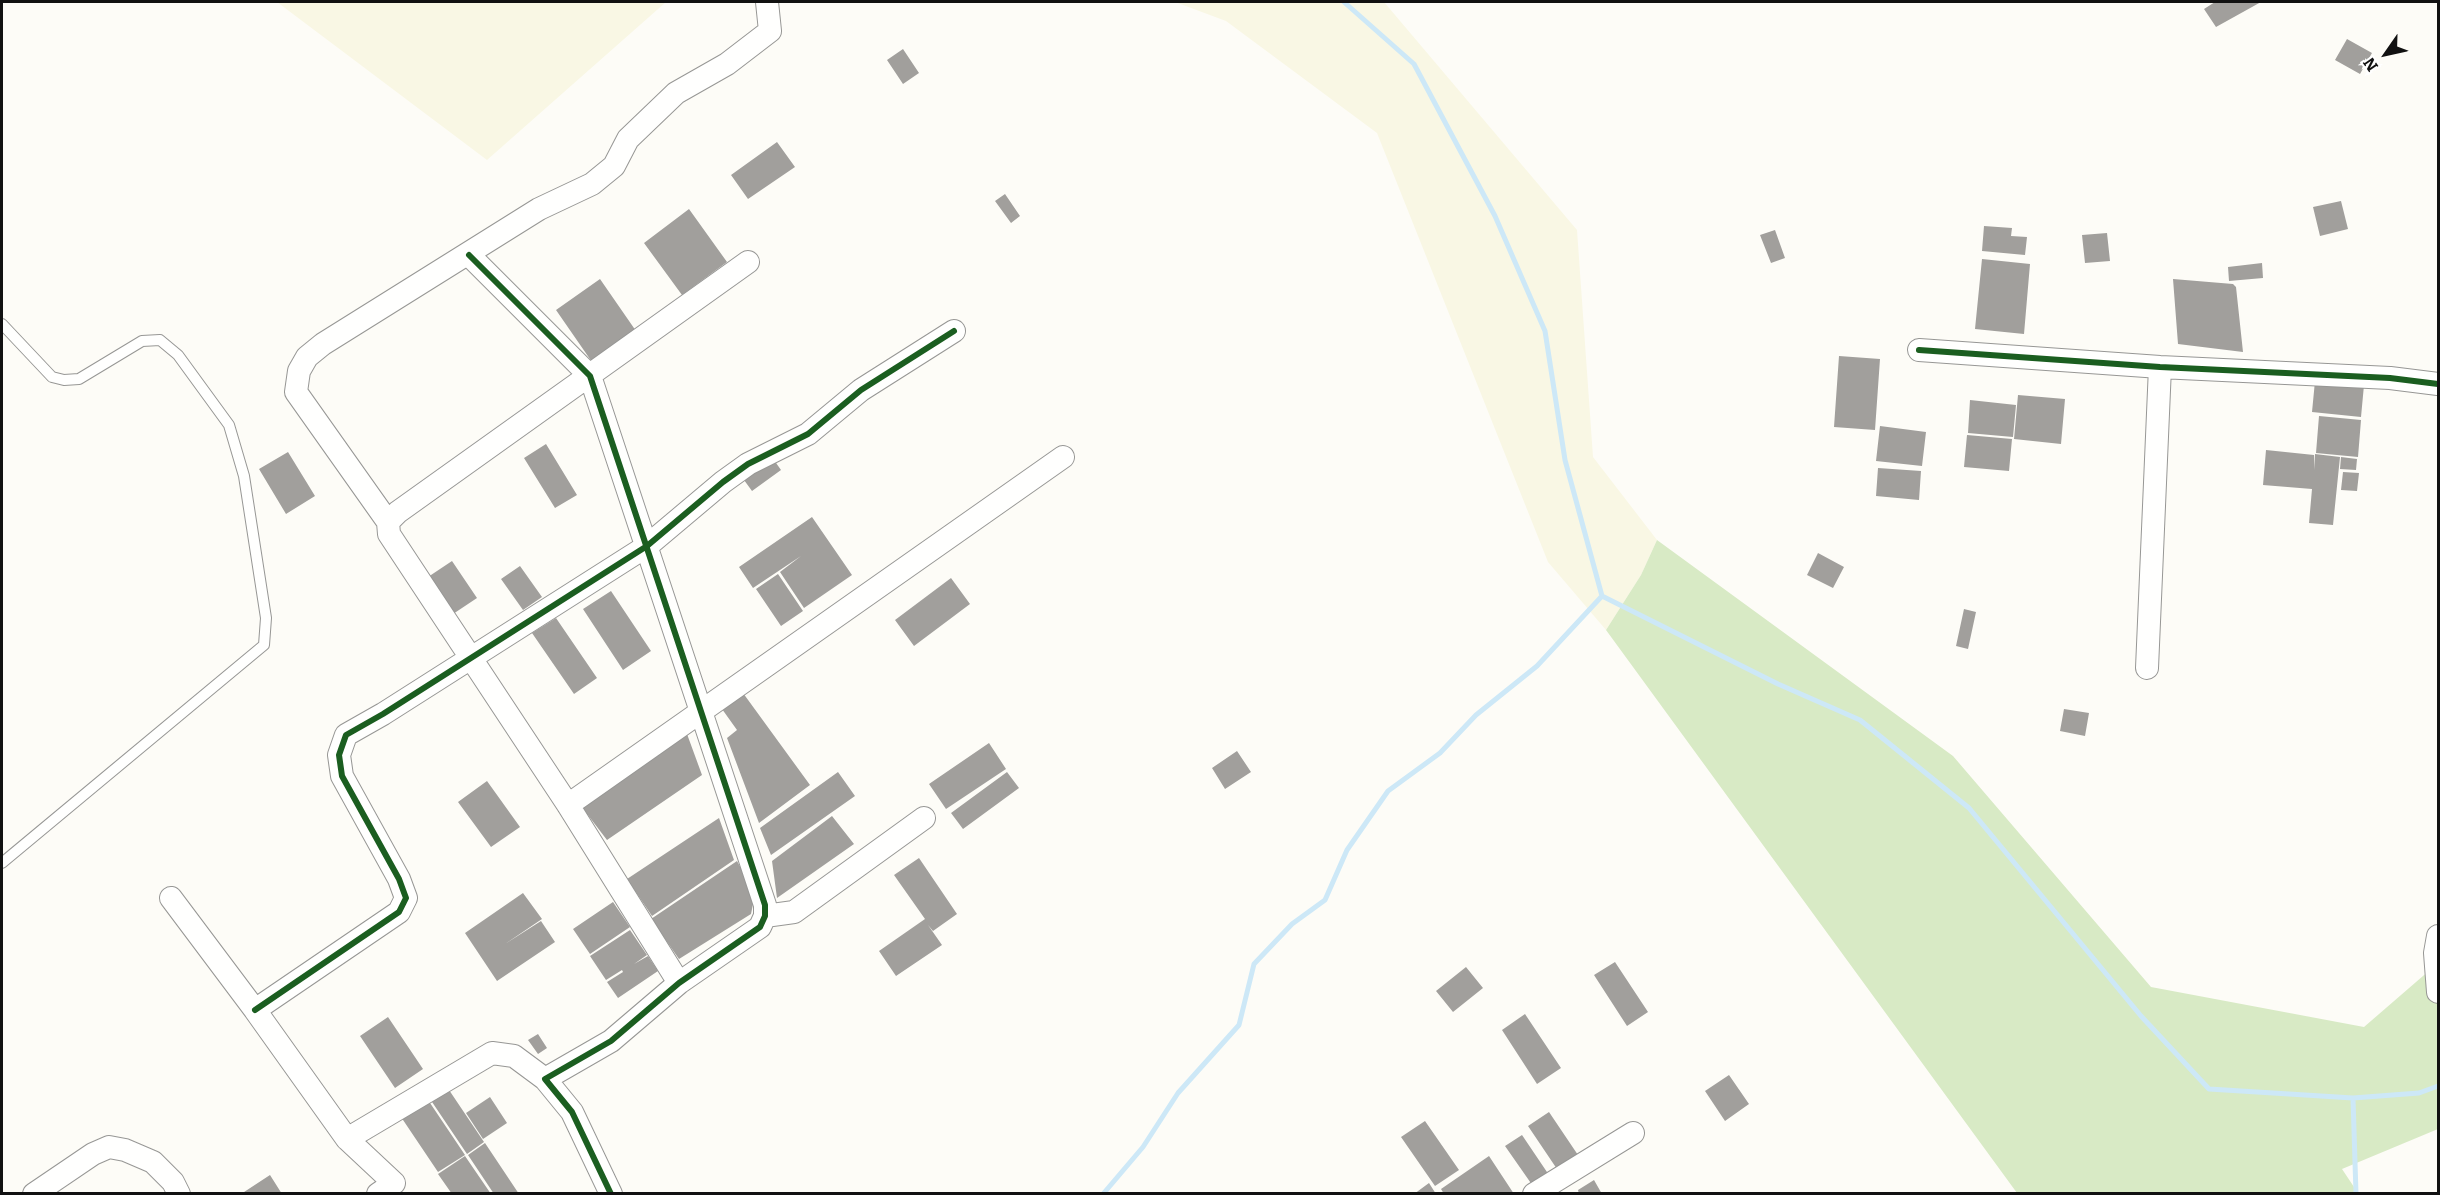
<!DOCTYPE html>
<html>
<head>
<meta charset="utf-8">
<style>
	body { margin:0 }
	#map { position:relative; width:2440px; height:1195px; overflow:hidden; background:#fdfcf7; font-family:Bitter,serif }
	canvas { display:block }
	.frame { position:absolute; inset:0; border:3px solid #111; pointer-events:none }
	.north { position:absolute; left:2356px; top:24px; width:60px; height:60px; -webkit-text-stroke:4px #fff; paint-order:stroke; rotate:236deg; font-size:16px; font-weight:700; line-height:24px; text-align:center; color:#111 }
	.north::after { content:''; display:block; margin:auto; width:21px; height:27px; background:#111; clip-path:polygon(50% 0,100% 100%,50% 72%,0 100%) }
</style>
</head>
<body>
<div id="map">
<canvas width="2440" height="1195"></canvas>
<div class="frame"></div>
<div class="north">N</div>
</div>
<script>
const context = document.querySelector('canvas').getContext('2d');
context.lineJoin = 'round';
function fill(path, color) { context.fillStyle = color; context.fill(path, 'evenodd'); }
const poly = rows => new Path2D(rows.map(r => 'M' + r).join(''));
function trace(path, color, width, dash) { context.strokeStyle = color; context.lineWidth = width; context.lineCap = dash ? 'butt' : 'round'; context.setLineDash(dash || []); context.stroke(path); }
fill(poly([
	[277,2,666,2,487,160],
	[1175,2,1384,2,1577,230,1593,457,1657,540,1641,575,1606,630,1548,562,1377,133,1226,21]
]), '#f9f7e4');
fill(poly([
	[1657,540,1953,756,2151,987,2364,1027,2438,963,2438,1129,2342,1169,2358,1193,2017,1193,1606,630,1641,575]
]), '#d8eac5');
trace(poly([
	[1344,2,1414,64,1495,216,1545,331,1565,460,1602,596,1778,684,1860,720,1969,808,2141,1016,2209,1089,2353,1098,2419,1093,2438,1086],
	[2353,1098,2356,1194],
	[1103,1194,1143,1147,1178,1093,1239,1025,1254,964,1292,924,1325,900,1347,850,1388,791,1440,753,1476,715,1537,666,1602,596]
]), '#cde8f7', 5);
fill(poly([
	[2215,2,2261,2,2216,27,2204,9],
	[2347,39,2372,53,2360,74,2335,60],
	[903,49,919,73,903,84,887,60],
	[777,142,795,167,748,199,731,175],
	[1005,194,1020,216,1011,223,995,201],
	[2341,201,2348,229,2320,236,2313,207],
	[689,209,727,262,682,295,644,243],
	[1984,226,2012,228,2011,236,2027,237,2025,255,1982,251],
	[1775,230,1785,258,1771,263,1760,235],
	[2107,233,2110,261,2085,263,2082,235],
	[1982,259,2030,264,2024,334,1975,329],
	[2262,263,2263,278,2229,281,2228,267],
	[600,279,636,331,592,362,556,310],
	[2173,279,2233,284,2236,287,2243,352,2178,344],
	[1839,356,1880,359,1875,430,1834,427],
	[2315,381,2364,385,2361,417,2312,412],
	[2018,395,2065,399,2061,444,2014,439],
	[1970,400,2016,405,2013,437,1968,433],
	[2319,416,2361,420,2358,457,2316,453],
	[1880,426,1926,432,1922,466,1876,461],
	[1967,435,2012,439,2009,471,1964,467],
	[546,444,577,495,555,508,524,458],
	[2266,450,2314,455,2314,470,2315,454,2340,457,2333,525,2309,523,2312,489,2263,485],
	[288,452,315,496,286,514,259,469],
	[2341,457,2357,459,2356,470,2340,469],
	[774,460,781,470,752,491,744,480],
	[1878,468,1921,471,1919,500,1876,496],
	[2343,472,2359,473,2357,491,2341,490],
	[812,517,852,575,804,608,780,572,801,556,753,588,739,567],
	[1818,553,1844,567,1833,588,1807,575],
	[452,561,477,598,453,614,428,577],
	[520,566,542,597,523,610,501,579],
	[778,574,803,611,781,626,756,589],
	[951,578,970,604,914,646,895,620],
	[611,591,651,651,623,670,583,609],
	[1964,609,1976,612,1968,649,1956,646],
	[556,618,597,678,574,694,532,633],
	[743,693,810,785,759,823,727,738,737,730,722,709],
	[2064,709,2089,713,2085,736,2060,731],
	[687,734,702,775,607,840,581,806],
	[989,743,1006,769,946,809,929,784],
	[1237,751,1251,772,1225,789,1212,768],
	[838,772,855,796,771,855,760,828],
	[1007,772,1019,788,963,829,951,813],
	[487,781,520,827,491,847,458,802],
	[832,816,854,844,777,898,772,861],
	[719,818,734,860,652,916,627,879],
	[919,858,957,914,933,931,928,925,942,945,896,976,879,951,925,919,894,875],
	[737,861,755,894,751,914,679,959,651,919],
	[523,893,542,919,505,944,541,921,555,942,497,981,465,933],
	[613,902,630,927,590,954,573,929],
	[630,930,647,955,634,964,648,956,658,971,618,998,607,982,623,972,622,970,606,980,590,956],
	[1615,962,1648,1012,1627,1026,1594,975],
	[1466,967,1483,988,1453,1012,1436,991],
	[1525,1014,1561,1068,1537,1084,1502,1030],
	[388,1017,423,1069,395,1088,360,1036],
	[538,1034,547,1048,538,1054,528,1040],
	[1729,1075,1749,1104,1725,1121,1705,1091],
	[445,1084,484,1142,467,1154,428,1096],
	[426,1097,465,1155,438,1172,399,1114],
	[490,1097,507,1123,483,1139,466,1113],
	[1549,1112,1580,1158,1559,1172,1528,1126],
	[1425,1121,1459,1170,1435,1186,1401,1137],
	[1522,1135,1551,1178,1535,1189,1505,1146],
	[485,1143,519,1194,494,1194,468,1155],
	[465,1156,491,1194,452,1194,438,1174],
	[1489,1156,1514,1194,1444,1194,1441,1189],
	[270,1175,282,1194,241,1194],
	[1594,1180,1602,1194,1579,1194,1578,1190],
	[1429,1183,1436,1194,1414,1194]
]), '#a19f9c');
const lane = poly([
	[2,324,52,377,64,380,79,379,142,341,160,340,178,355,229,425,244,476,266,618,264,645,2,863]
]);
const street = poly([
	[469,255,590,376,765,905,765,916,760,927,679,983,611,1041,545,1079,572,1112,611,1194],
	[1919,350,2160,367,2390,378,2438,384],
	[388,522,296,392,299,371,307,357,323,344,539,209,592,184,614,166,628,139,676,93,727,64,770,31,767,2],
	[2147,668,2160,367],
	[568,805,1063,457],
	[171,898,255,1010,347,1139],
	[765,916,794,912,924,818],
	[679,983,568,805,389,534,388,522,398,512,748,262],
	[2438,992,2435,953,2438,936],
	[255,1010,399,912,406,898,399,879,342,776,339,755,346,735,383,714,647,546,723,482,748,464,808,434,861,390,954,331],
	[34,1194,93,1154,109,1147,125,1150,153,1162,173,1182,179,1194],
	[378,1194,394,1183,347,1139,492,1053,514,1056,545,1079],
	[1534,1194,1633,1133]
]);
trace(lane, '#979795', 12);
trace(street, '#979795', 24);
trace(lane, '#fffffe', 10);
trace(street, '#fffffe', 22);
trace(poly([
	[469,255,590,376,765,905,765,916,760,927,679,983,611,1041,545,1079,572,1112,611,1194],
	[1919,350,2160,367,2390,378,2438,384],
	[255,1010,399,912,406,898,399,879,342,776,339,755,346,735,383,714,647,546,723,482,748,464,808,434,861,390,954,331]
]), '#1b5e20', 6);
</script>
</body>
</html>
